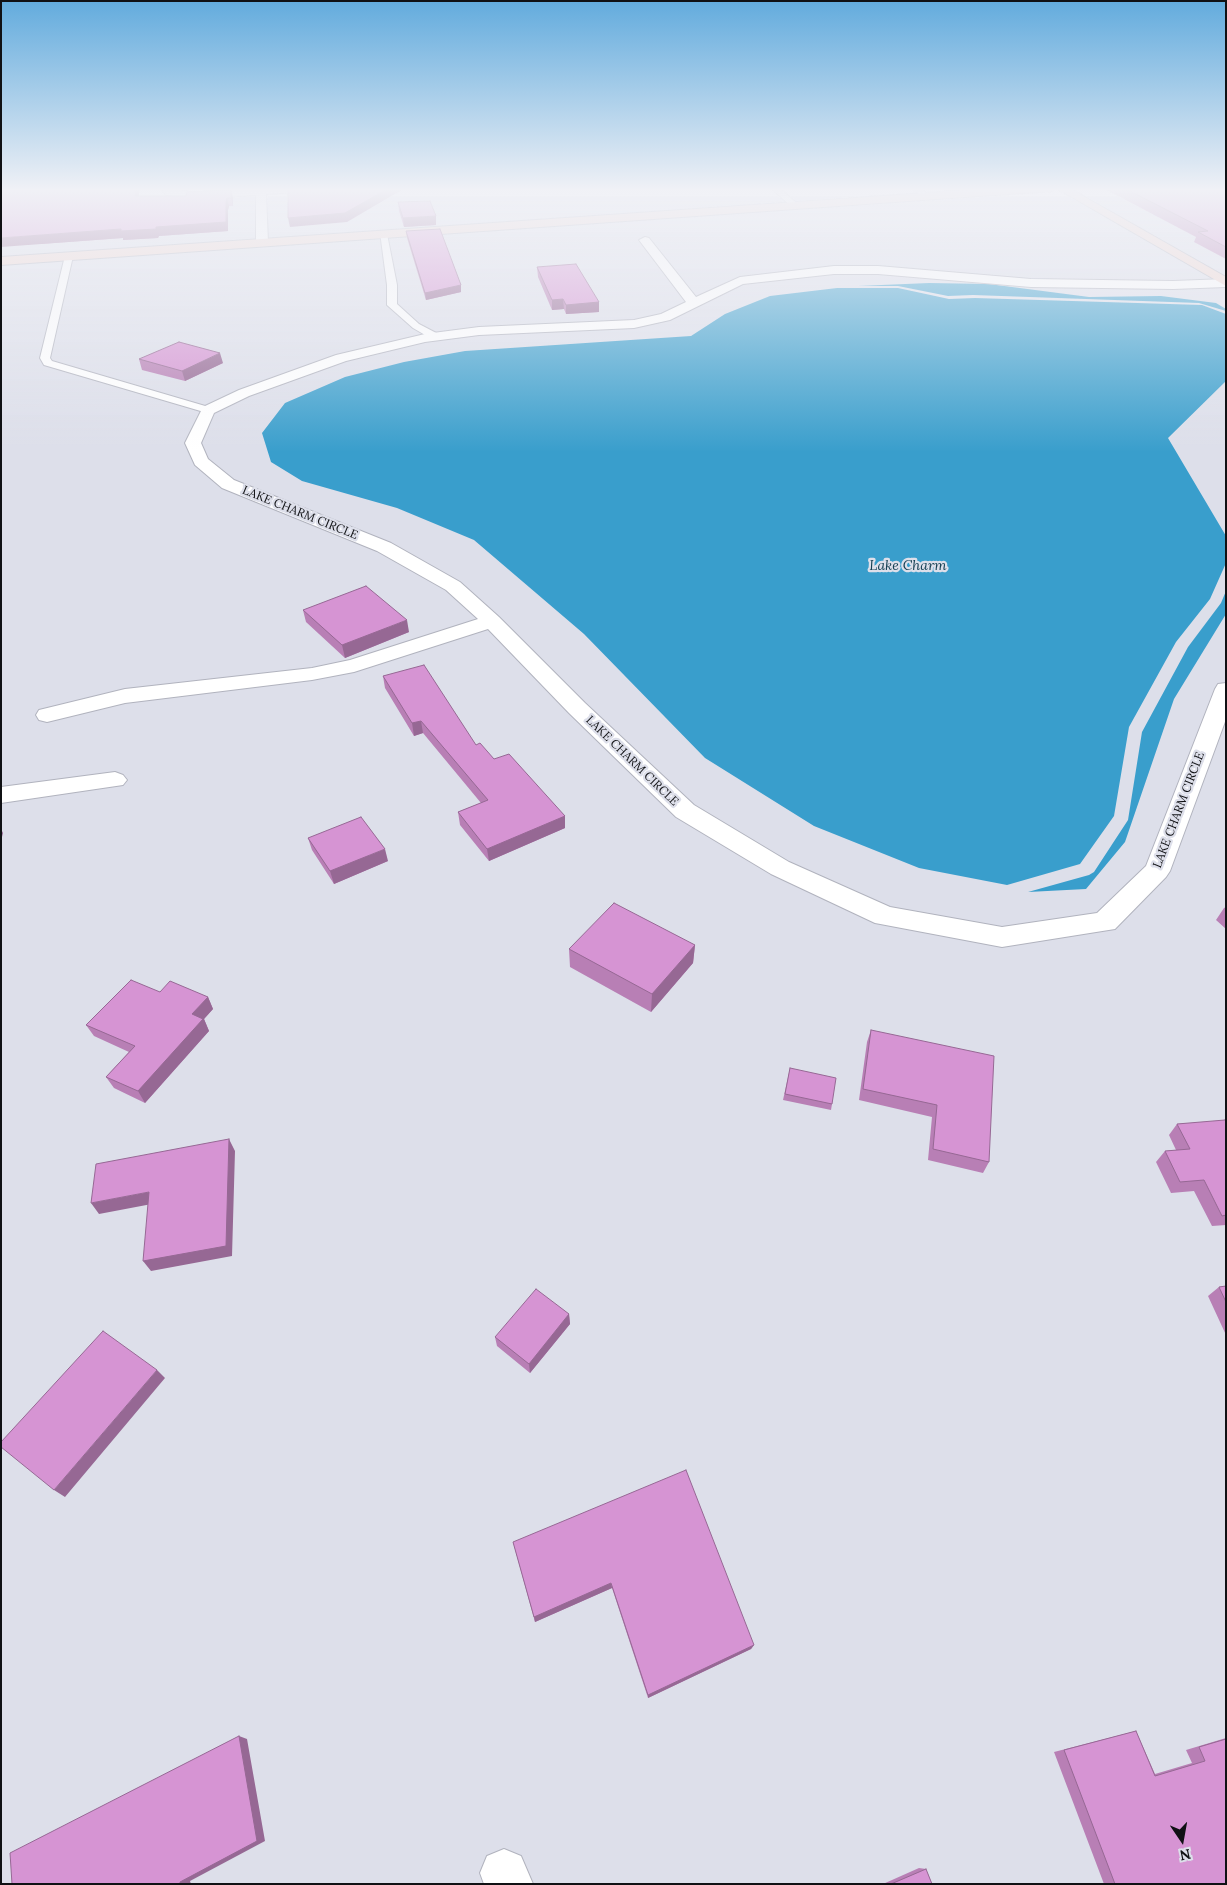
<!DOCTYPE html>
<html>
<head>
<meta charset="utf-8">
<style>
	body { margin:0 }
	#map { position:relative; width:1227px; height:1885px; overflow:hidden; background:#dddfea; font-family:Lora,serif }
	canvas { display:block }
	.frame { position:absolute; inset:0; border:2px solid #101114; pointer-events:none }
	.north { position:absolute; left:1157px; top:1815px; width:50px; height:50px; -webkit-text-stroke:4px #dddfea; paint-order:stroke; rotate:168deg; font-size:14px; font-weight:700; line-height:20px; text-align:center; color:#101114 }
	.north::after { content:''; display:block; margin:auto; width:18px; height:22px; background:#101114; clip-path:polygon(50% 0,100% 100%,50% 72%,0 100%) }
</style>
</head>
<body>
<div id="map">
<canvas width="1227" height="1885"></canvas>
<div class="frame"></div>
<div class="north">N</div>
</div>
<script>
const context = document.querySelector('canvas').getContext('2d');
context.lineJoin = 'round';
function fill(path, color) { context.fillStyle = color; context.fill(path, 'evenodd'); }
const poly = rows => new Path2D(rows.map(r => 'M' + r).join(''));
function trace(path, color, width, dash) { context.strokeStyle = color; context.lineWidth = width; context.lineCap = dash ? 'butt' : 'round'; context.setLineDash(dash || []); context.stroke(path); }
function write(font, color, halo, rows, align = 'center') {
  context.font = font + ' Lora,serif'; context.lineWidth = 4.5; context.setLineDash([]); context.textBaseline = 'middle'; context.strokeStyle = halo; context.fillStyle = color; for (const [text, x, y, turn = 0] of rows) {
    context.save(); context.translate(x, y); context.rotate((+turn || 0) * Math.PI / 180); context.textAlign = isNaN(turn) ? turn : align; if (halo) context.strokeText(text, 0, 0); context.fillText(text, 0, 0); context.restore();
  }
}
fill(poly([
	[929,283,989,284,1089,297,1161,296,1216,303,1226,309,1226,311,1199,303,973,295,948,296,898,286,858,286],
	[837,288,898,288,949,299,975,298,1202,305,1226,314,1226,381,1168,438,1226,536,1226,563,1210,599,1176,642,1129,727,1114,816,1080,864,1007,885,919,868,814,826,705,758,584,634,474,540,397,508,302,481,271,462,262,433,285,403,345,377,404,362,465,351,691,336,725,314,770,296],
	[1226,591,1226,614,1174,699,1125,842,1086,889,1028,892,1089,875,1094,872,1128,820,1142,732,1188,647,1221,603]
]), '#399ecc');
const lane = poly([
	[771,188,779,188,800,206,793,208,771,188],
	[912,188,920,188,931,197,924,199,912,188],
	[380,232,387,234,397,285,397,304,419,324,440,335,440,339,432,339,413,328,387,305,387,285,380,232],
	[69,253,73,256,50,358,52,361,212,408,214,410,212,412,204,412,44,365,40,358,65,256,69,253]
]);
const street = poly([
	[161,188,196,193,260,188,318,188,313,191,266,194,268,242,262,245,256,242,256,195,196,199,166,195,161,188],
	[645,237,649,238,696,297,740,277,834,266,878,266,1031,279,1173,281,1226,279,1226,287,1173,289,1031,287,878,274,834,274,743,284,670,320,634,328,479,335,425,342,346,361,249,396,214,413,201,443,208,459,234,480,391,543,460,582,499,617,585,703,694,805,789,862,890,907,1002,927,1097,913,1146,866,1215,689,1218,684,1226,683,1226,719,1170,871,1166,877,1115,929,1002,947,875,923,771,874,676,817,569,713,488,629,354,672,312,680,125,703,47,722,39,720,36,715,39,710,125,689,312,668,350,660,478,619,446,590,377,551,222,488,195,465,185,443,203,407,239,390,336,355,425,334,479,327,634,320,661,314,686,302,639,240,645,237],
	[115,772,123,775,127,780,123,785,1,803,1,787,115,772],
	[504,1849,521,1856,533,1884,484,1884,480,1873,487,1856,504,1849]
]);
const secondary = poly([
	[999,188,1056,188,1051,191,1,265,1,257,999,188],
	[1056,188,1069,188,1226,277,1226,286,1056,188]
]);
trace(lane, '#b1b3be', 2);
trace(street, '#b1b3be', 2);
trace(secondary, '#b1b3be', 2);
fill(lane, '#fff');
fill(street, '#fff');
fill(secondary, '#f2d7d0');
fill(poly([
	[190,188,228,188,191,190],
	[1103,188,1226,188,1226,259,1194,242,1196,237],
	[231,190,233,198,233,206,229,206,228,210,228,231,159,236,158,238,123,240,123,238,40,244,139,196,186,196],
	[398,202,436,225,404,227,399,211],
	[406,231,461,285,461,292,426,300,407,238],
	[537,267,599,302,599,312,566,314,564,309,552,310,538,277],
	[139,359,223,363,185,381,142,370],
	[303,610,409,632,345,658,306,622],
	[383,676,476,745,565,816,565,828,489,861,460,825,458,812,481,803,423,733,414,736,385,688],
	[308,838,388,861,334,884,312,850],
	[1226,907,1226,929,1216,920,1224,908],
	[695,945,693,963,651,1012,570,967,569,949],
	[160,992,208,997,213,1009,204,1019,209,1031,145,1103,114,1088,106,1077,129,1052,94,1036,86,1025],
	[871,1030,989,1162,983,1173,928,1160,932,1117,859,1100,867,1042],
	[790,1068,832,1104,831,1110,783,1100],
	[1226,1121,1226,1225,1212,1226,1194,1191,1171,1193,1156,1162,1165,1151,1176,1150,1169,1135,1177,1124],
	[1226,1286,1226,1335,1208,1296,1219,1287],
	[569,1314,570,1324,530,1373,497,1346,495,1337],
	[513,1542,754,1645,751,1649,648,1698,612,1588,535,1622],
	[1136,1731,1155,1774,1192,1763,1186,1750,1226,1738,1226,1884,1104,1884,1054,1752],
	[919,1868,926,1869,932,1884,883,1884]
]), '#b87fb5');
fill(poly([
	[136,188,140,188,137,204,135,196],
	[389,188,405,188,347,222,290,227,288,218],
	[231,190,233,198,233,206,231,198],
	[227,198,229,206,228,210,228,231,159,236,158,238,123,240,123,238,1,247,1,238,37,235,156,227,226,202],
	[436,216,436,225,404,227,403,218],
	[461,285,461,292,426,300,425,293],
	[563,299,564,309,552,310,552,300],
	[599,302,599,312,566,314,566,305],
	[220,353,223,363,185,381,182,371],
	[407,620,409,632,345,658,342,645],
	[421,721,423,733,414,736,412,723],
	[565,816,565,828,489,861,487,849],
	[1,829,3,833,1,841],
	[385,849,388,861,334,884,330,871],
	[695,945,693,963,651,1012,652,994],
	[208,997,213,1009,204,1019,209,1031,145,1103,138,1091,192,1014],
	[229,1139,235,1151,232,1256,151,1271,143,1261],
	[149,1192,157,1203,99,1214,91,1203],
	[569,1314,570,1324,530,1373,529,1364],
	[157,1370,165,1378,65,1497,54,1490],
	[611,1583,612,1588,535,1622,534,1617],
	[754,1645,751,1649,648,1698,648,1695],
	[239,1736,247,1739,265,1841,190,1881,191,1884,180,1884,180,1882]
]), '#966894');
const building = poly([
	[1,188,136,188,135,196,186,196,187,192,231,190,231,198,227,198,226,202,226,222,156,227,156,229,121,231,121,229,1,238,1,188],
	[288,188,332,189,389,188,345,213,288,218,288,188],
	[1124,188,1226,188,1226,247,1198,232,1208,231,1124,188],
	[430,201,436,216,403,218,398,202,430,201],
	[440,229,461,285,425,293,406,231,440,229],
	[576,264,599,302,566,305,563,299,552,300,537,267,576,264],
	[179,342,220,353,182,371,139,359,179,342],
	[366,586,407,620,342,645,303,610,366,586],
	[424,665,476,745,480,743,494,759,509,754,565,816,487,849,458,812,488,800,421,721,412,723,383,676,424,665],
	[361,817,385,849,330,871,308,838,361,817],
	[614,903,695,945,652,994,569,949,614,903],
	[131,980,160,992,170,981,208,997,192,1014,203,1019,138,1091,106,1077,135,1046,86,1025,131,980],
	[871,1030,994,1056,989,1162,933,1149,937,1105,863,1089,871,1030],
	[790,1068,836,1078,832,1104,785,1094,790,1068],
	[1225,1120,1226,1121,1226,1215,1222,1216,1204,1180,1180,1182,1165,1151,1190,1149,1177,1124,1225,1120],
	[229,1139,226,1246,143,1261,149,1192,91,1203,96,1164,229,1139],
	[1226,1286,1226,1302,1219,1287,1226,1286],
	[536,1289,569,1314,529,1364,495,1337,536,1289],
	[103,1331,157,1370,54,1490,1,1447,1,1442,103,1331],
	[686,1470,754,1645,648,1695,611,1583,534,1617,513,1542,686,1470],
	[1136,1731,1155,1776,1205,1761,1199,1747,1226,1739,1226,1884,1115,1884,1064,1750,1136,1731],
	[239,1736,257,1841,180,1882,180,1884,12,1884,10,1853,239,1736],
	[926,1869,932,1884,891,1884,926,1869]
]);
fill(building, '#d694d3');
trace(building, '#966894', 1);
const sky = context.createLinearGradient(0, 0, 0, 452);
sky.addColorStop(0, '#62abdd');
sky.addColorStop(0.42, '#f0f1f6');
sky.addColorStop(1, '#f0f1f600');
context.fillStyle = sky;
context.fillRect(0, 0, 1227, 452);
write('12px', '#101114', '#dddfea', [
	["LAKE CHARM CIRCLE",300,513,22],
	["LAKE CHARM CIRCLE",632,761,44],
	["LAKE CHARM CIRCLE",1179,810,-69]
]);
write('italic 14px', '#143e52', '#dddfea', [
	["Lake Charm",908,566]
]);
</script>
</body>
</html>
